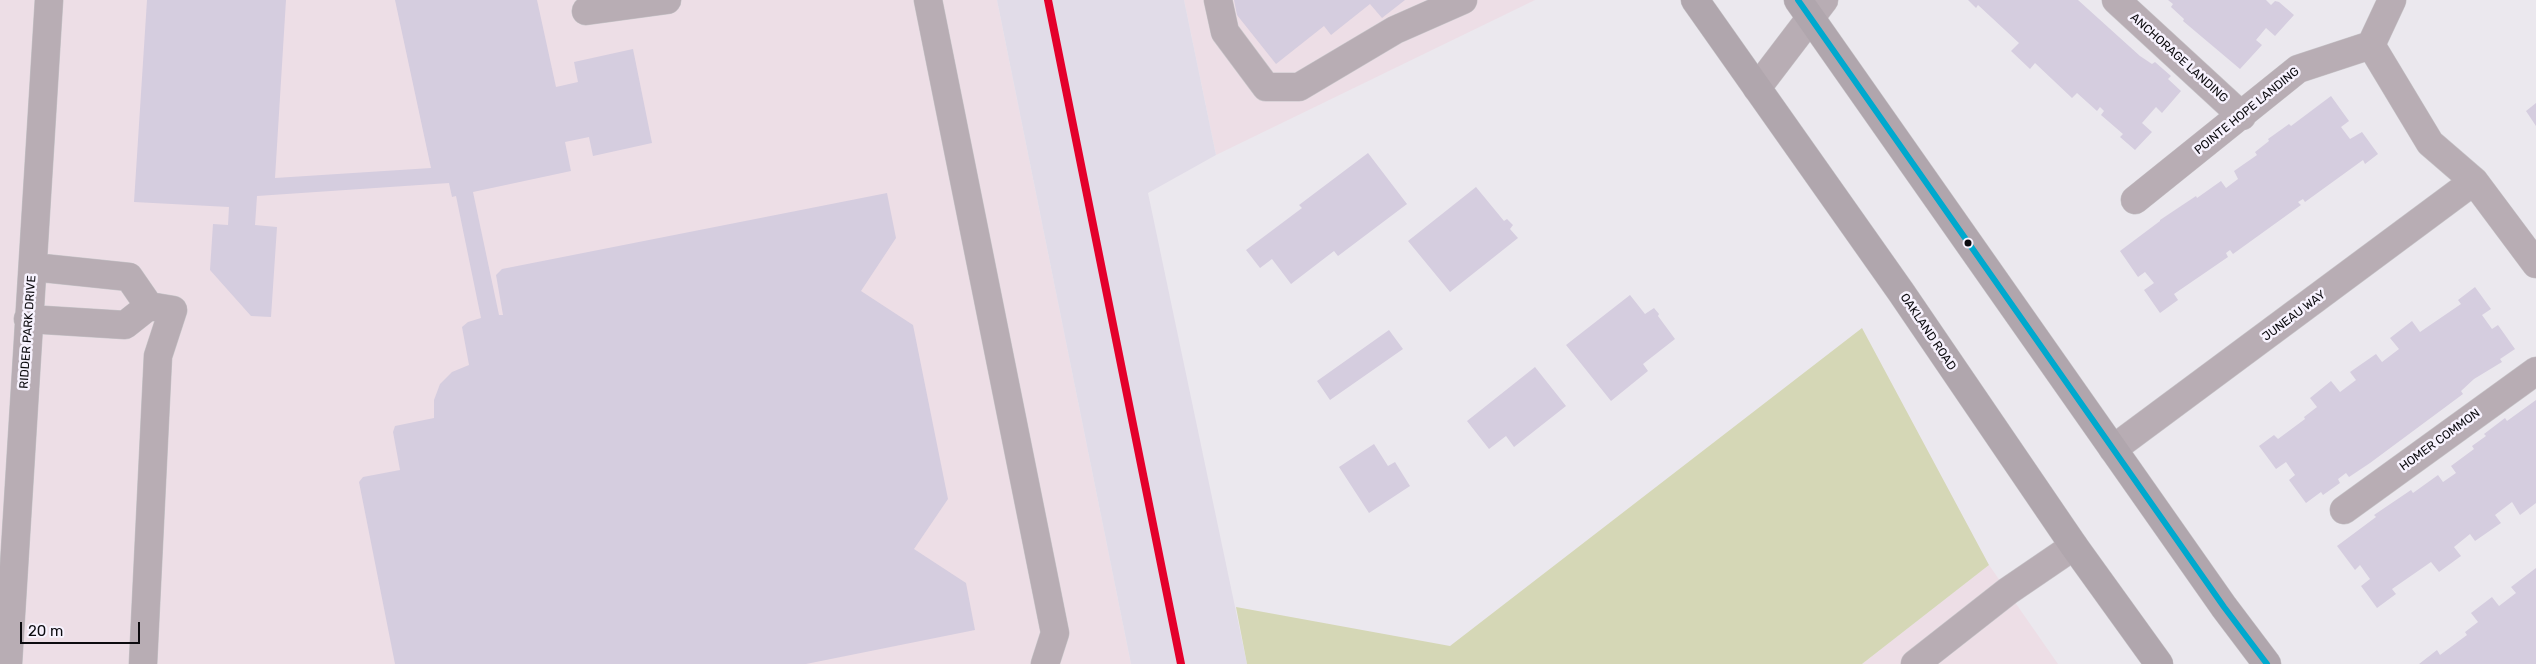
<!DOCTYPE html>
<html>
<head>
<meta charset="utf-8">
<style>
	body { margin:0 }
	#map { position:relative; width:2536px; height:664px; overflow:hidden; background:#ebe8ee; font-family:Rubik,sans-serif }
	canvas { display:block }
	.scale { position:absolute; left:20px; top:622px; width:120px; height:22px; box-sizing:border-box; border:2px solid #0c0b0f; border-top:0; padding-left:6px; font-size:15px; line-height:18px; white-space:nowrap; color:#0c0b0f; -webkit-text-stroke:4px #f7f2fe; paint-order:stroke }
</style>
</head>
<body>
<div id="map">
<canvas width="2536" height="664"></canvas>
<div class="scale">20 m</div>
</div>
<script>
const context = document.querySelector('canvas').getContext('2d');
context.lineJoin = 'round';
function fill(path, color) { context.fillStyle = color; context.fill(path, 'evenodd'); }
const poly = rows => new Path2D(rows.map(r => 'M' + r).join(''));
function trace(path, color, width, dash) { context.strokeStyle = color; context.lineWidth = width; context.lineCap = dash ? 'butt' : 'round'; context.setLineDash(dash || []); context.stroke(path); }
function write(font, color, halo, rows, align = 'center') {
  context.font = font + ' Rubik,sans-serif'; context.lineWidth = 5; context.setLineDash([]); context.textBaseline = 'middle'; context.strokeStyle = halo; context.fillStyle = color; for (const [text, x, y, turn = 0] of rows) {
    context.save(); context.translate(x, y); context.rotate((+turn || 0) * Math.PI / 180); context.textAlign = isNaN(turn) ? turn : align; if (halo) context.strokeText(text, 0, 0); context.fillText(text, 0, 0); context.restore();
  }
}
fill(poly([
	[0,0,997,0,1131,664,0,664],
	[1184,0,1535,0,1216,155],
	[1989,565,2058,664,1862,664]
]), '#eddee6');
fill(poly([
	[997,0,1184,0,1216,155,1148,193,1247,664,1131,664]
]), '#e1dce8');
fill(poly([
	[1862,328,1989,565,1862,664,1247,664,1236,607,1450,646]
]), '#d5d7b6');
fill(poly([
	[147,0,286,0,275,178,431,168,395,0,537,0,556,87,578,82,574,62,633,49,652,143,593,156,589,137,565,142,571,171,473,192,499,315,503,315,496,275,502,269,887,193,896,238,861,291,913,325,948,499,914,549,966,583,975,630,806,664,395,664,359,482,363,477,400,470,393,432,395,426,434,418,434,400,440,384,452,372,469,365,462,327,468,322,481,318,456,196,452,197,449,183,257,196,255,225,277,227,271,317,251,316,210,270,213,224,228,225,229,207,134,202],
	[1234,0,1405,0,1382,18,1370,4,1331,35,1324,26,1276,64,1237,15],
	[1968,0,2078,0,2140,56,2152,64,2155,62,2171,76,2168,79,2181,91,2162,113,2156,107,2142,123,2152,132,2135,150,2120,137,2123,134,2101,115,2104,111,2100,107,2097,111,2077,93,2072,98,2035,63,2030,69,2011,51,2019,43,1978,5,1976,8],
	[2168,0,2266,0,2271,5,2275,1,2279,2,2294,15,2275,36,2266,28,2256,40,2262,45,2240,69,2183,21,2184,19,2171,7,2173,4],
	[2331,96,2349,121,2341,127,2350,139,2362,132,2378,154,2365,164,2363,160,2305,202,2303,199,2298,202,2301,205,2233,254,2230,250,2226,253,2228,257,2174,294,2178,300,2160,313,2144,290,2154,283,2145,272,2138,277,2120,251,2160,221,2160,220,2196,196,2197,198,2221,181,2226,188,2238,179,2234,171,2257,155,2255,152,2269,141,2268,139,2289,124,2291,126],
	[2536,103,2536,126,2526,111],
	[1368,153,1407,204,1338,256,1334,251,1291,284,1272,259,1260,268,1246,250,1302,208,1299,205],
	[1476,187,1504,221,1507,219,1513,225,1510,229,1518,238,1450,292,1408,241],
	[2475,287,2491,309,2482,315,2492,329,2498,325,2515,349,2500,359,2502,362,2474,379,2461,391,2463,394,2370,463,2349,477,2346,473,2338,479,2340,483,2323,495,2321,492,2306,503,2289,480,2295,475,2286,462,2276,469,2259,446,2274,435,2278,439,2305,419,2304,417,2317,407,2310,398,2331,381,2340,392,2356,380,2350,372,2376,354,2382,362,2399,349,2390,338,2412,321,2420,332,2461,304,2458,300],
	[1630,295,1645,314,1654,308,1659,314,1658,316,1675,339,1643,364,1648,371,1611,401,1566,345],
	[1389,330,1403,349,1330,400,1317,381],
	[1535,367,1566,406,1514,447,1506,436,1489,449,1467,421],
	[2536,400,2536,503,2520,515,2512,502,2495,515,2501,523,2475,541,2470,534,2454,547,2461,556,2439,572,2431,562,2392,589,2396,594,2377,608,2361,586,2370,579,2360,565,2355,570,2337,546,2376,517,2374,515,2411,490,2413,493,2438,475,2443,482,2456,473,2451,466,2474,449,2472,446,2486,436,2484,434,2505,418,2507,421],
	[1374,444,1388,466,1395,462,1410,486,1369,513,1339,467],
	[2536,568,2536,664,2419,664,2437,650,2440,655,2467,635,2465,632,2478,622,2471,613,2492,597,2499,606,2516,593,2511,587]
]), '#d5cddf');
const minor = poly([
	[928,0,1055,633,1045,664],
	[1218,0,1225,32,1266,87,1299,87,1395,30,1463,0],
	[2116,0,2242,116],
	[2392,0,2371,45,2430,143,2474,181,2536,264],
	[586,11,667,0],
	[1757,88,1824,0],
	[2135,200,2298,69,2371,45],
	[33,267,129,277,149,306],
	[28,319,125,325,149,306,173,310,158,356,143,664],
	[2113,449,2474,181],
	[2344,510,2536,371],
	[8,664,49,0],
	[1915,664,2008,591,2074,546]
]);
const major = poly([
	[1695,0,1901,292,2074,546,2159,664],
	[1798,0,2224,607,2267,664]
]);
trace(minor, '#c7c5c9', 29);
trace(major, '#c7c5c9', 29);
trace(minor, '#b8adb4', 28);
trace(major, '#b0a6ad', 28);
trace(poly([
	[1798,0,2224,607,2267,664]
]), '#00a9ce', 6);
trace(poly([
	[1048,0,1181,664]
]), '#e4002b', 8);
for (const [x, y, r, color] of [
	[1968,243,4.5,"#0c0b0f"]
]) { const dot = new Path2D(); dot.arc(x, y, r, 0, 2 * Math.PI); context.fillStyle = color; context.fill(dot); trace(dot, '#f7f2fe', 2); }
write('12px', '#0c0b0f', '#f7f2fe', [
	["ANCHORAGE LANDING",2179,58,42],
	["POINTE HOPE LANDING",2247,111,-39],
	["JUNEAU WAY",2294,316,-37],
	["RIDDER PARK DRIVE",28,332,-86],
	["OAKLAND ROAD",1928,332,56],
	["HOMER COMMON",2440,440,-36]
]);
</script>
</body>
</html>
